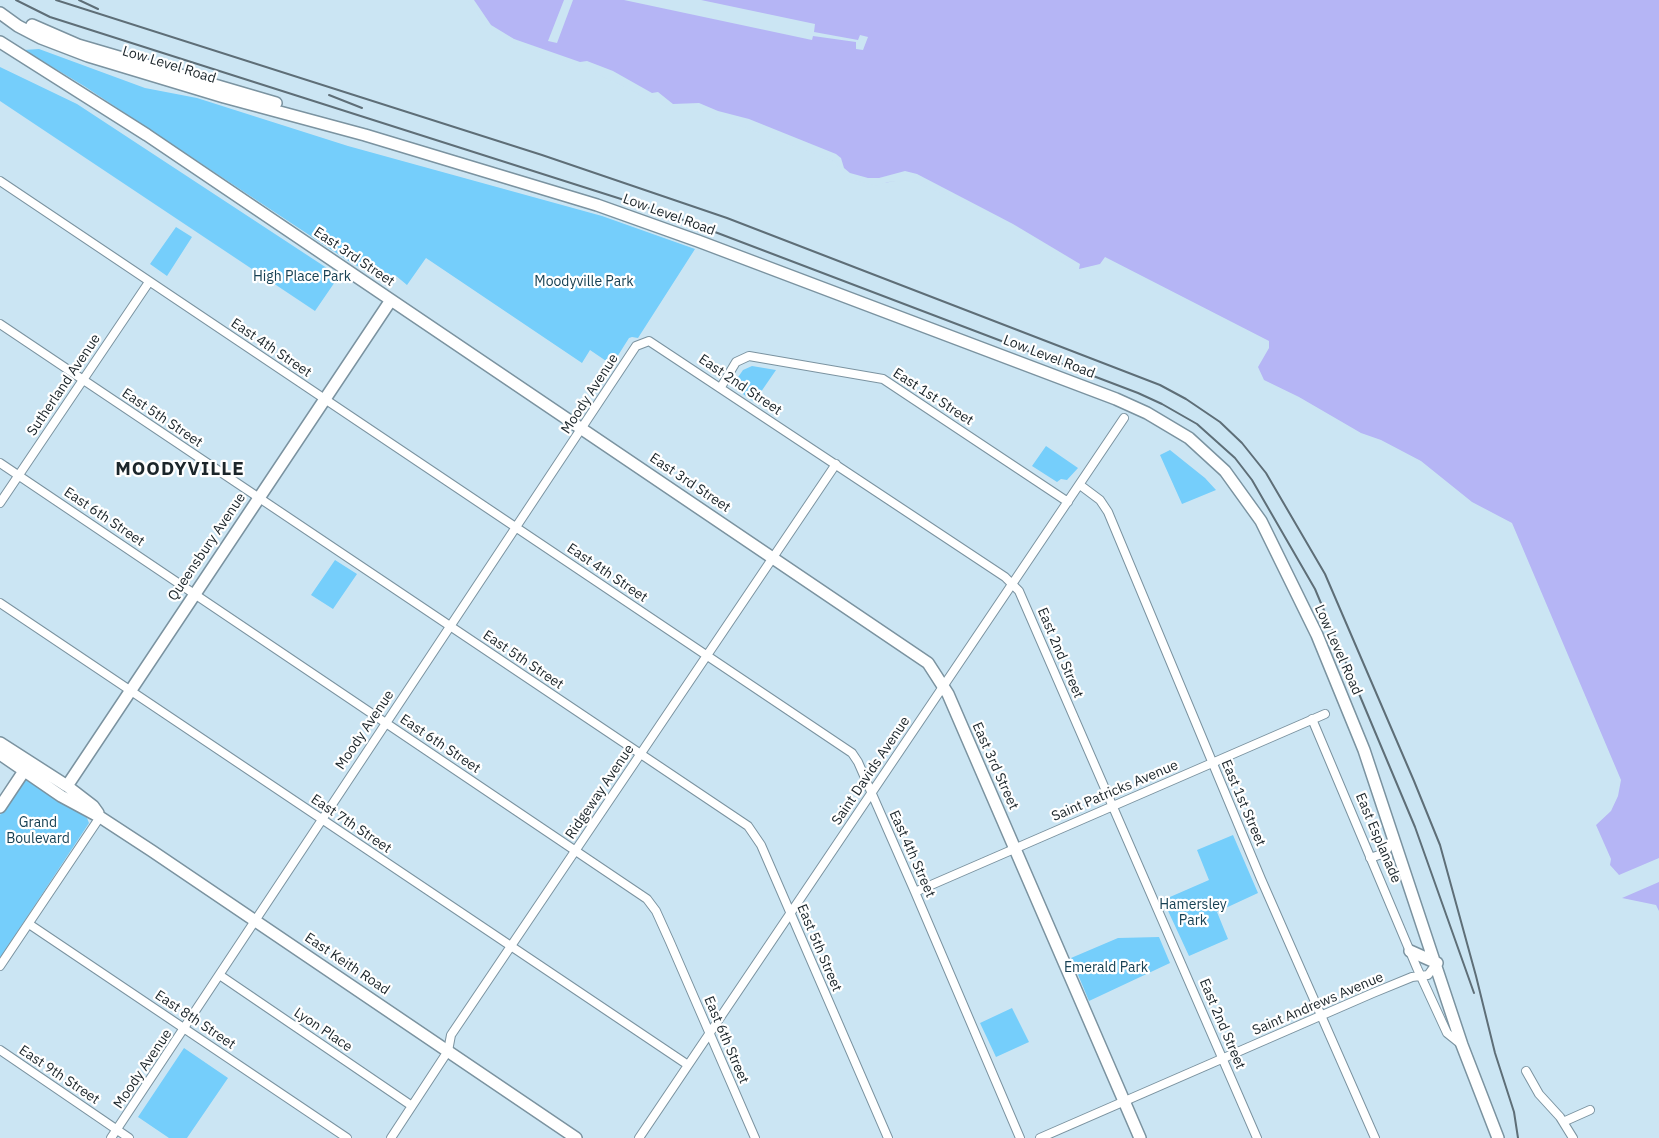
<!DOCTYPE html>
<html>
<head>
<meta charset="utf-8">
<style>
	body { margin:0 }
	canvas { display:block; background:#cbe5f3 }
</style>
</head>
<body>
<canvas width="1659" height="1138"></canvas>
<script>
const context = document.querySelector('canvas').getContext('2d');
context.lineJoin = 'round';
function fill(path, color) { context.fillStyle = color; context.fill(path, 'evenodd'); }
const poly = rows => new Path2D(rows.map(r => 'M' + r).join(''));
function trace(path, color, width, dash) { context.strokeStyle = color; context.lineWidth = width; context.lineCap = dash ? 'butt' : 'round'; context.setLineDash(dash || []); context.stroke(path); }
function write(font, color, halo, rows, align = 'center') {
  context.font = font + ' "IBM Plex Sans",sans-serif'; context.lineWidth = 4.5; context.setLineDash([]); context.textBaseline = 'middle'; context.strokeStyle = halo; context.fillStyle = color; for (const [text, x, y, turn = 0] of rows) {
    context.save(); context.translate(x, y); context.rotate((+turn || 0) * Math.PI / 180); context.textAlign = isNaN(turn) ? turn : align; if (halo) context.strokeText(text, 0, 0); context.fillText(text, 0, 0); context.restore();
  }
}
fill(poly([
	[39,49,145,88,197,98,348,146,602,216,695,249,638,338,632,337,629,338,612,365,590,350,582,363,426,258,407,285,395,275,385,281,350,262,84,86,24,50],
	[0,67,77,104,339,276,315,311,0,101],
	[176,227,192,237,167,276,150,264],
	[752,366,776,370,754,402,732,386,743,370],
	[1046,446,1078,468,1067,480,1061,479,1057,482,1032,466],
	[1170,450,1205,478,1216,490,1182,504,1160,455],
	[335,560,357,574,333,609,311,595],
	[26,778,87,818,89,823,0,958,0,815],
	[1233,835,1258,893,1217,912,1228,939,1189,956,1163,900,1209,880,1197,850],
	[1159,937,1170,963,1089,1001,1071,958,1118,938],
	[1012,1008,1029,1042,996,1057,980,1023],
	[184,1048,228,1078,187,1138,169,1138,138,1117]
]), '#75cefb');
fill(poly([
	[469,0,1659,0,1659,858,1619,875,1610,865,1611,859,1596,825,1611,811,1618,796,1621,780,1512,523,1472,502,1421,461,1381,440,1361,433,1299,397,1264,380,1258,367,1269,348,1269,341,1105,257,1100,264,1079,269,1040,247,998,219,914,178,877,184,845,176,837,162,694,106,678,108,582,64,537,50,492,29],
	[1659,882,1659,911,1656,905,1622,898]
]), '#b5b5f5');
fill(poly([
	[467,0,474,0,491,25,514,39,580,62,587,61,613,71,652,93,658,92,673,104,699,103,718,111,749,119,836,154,841,158,844,168,850,173,868,178,879,178,905,171,917,174,1013,224,1080,264,1079,269,1076,270,1039,249,967,205,913,181,888,182,877,186,845,178,833,161,693,108,673,110,581,67,512,43,488,29],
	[564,0,573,0,557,43,548,41],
	[624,0,701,0,815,24,814,32,858,40,860,35,868,37,863,50,856,49,856,42,813,36,812,40]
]), '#cbe5f3');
const street = poly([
	[0,181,852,753,858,762,915,892,1020,1138],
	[0,324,748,826,761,845,888,1138],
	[721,387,736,362,749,356,883,379,1068,502],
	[0,463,647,899,656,911,670,942,755,1138],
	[1080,485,1100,500,1108,512,1261,879,1375,1138],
	[0,503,149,282],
	[0,603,688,1065],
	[1312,719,1417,968,1447,1033,1462,1045],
	[1370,858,1385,853,1394,837],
	[915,892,1325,714],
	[29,924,347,1138],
	[0,966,100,817],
	[221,976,412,1106],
	[0,1050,129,1138],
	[1526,1071,1539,1094,1560,1117,1573,1138],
	[1563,1122,1590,1110],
	[111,1138,636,346,649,341,1005,577,1019,591,1257,1138],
	[391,1138,448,1051,451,1035,836,464],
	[639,1138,1124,418],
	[1040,1138,1373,993,1412,977,1428,975,1436,964]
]);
const secondary = poly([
	[0,13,18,26,41,38,88,56,224,97,365,135,597,205,698,241,1116,399,1147,413,1189,438,1225,471,1261,521,1317,635,1364,750,1462,1045,1498,1138],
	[32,25,78,45,276,103],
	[0,42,147,135,928,663,948,694,1140,1138],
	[0,743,67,786,93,806,98,813],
	[0,754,61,796,100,817,152,851,576,1138],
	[67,786,391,300],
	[0,807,28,765],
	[1410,951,1437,963]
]);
trace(street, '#7b93a0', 10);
trace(secondary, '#7b93a0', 14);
trace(street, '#fff', 8);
trace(secondary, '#fff', 11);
trace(poly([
	[16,0,50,17,665,213,1138,393,1162,404,1197,424,1235,458,1252,480,1315,589,1415,827,1474,993],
	[56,0,542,155,727,218,1160,385,1186,399,1220,422,1242,443,1266,473,1325,574,1414,781,1440,845,1476,976,1495,1053,1514,1112,1518,1138],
	[79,0,98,9],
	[329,95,362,108]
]), '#5e6e77', 2);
write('14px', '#1b252a', '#fff', [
	["Low Level Road",169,65,17],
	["Low Level Road",669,215,20],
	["East 3rd Street",354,257,34],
	["East 4th Street",271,348,34],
	["Low Level Road",1049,357,21],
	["Sutherland Avenue",64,385,-56],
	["East 2nd Street",740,385,34],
	["Moody Avenue",590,394,-57],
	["East 1st Street",933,397,33],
	["East 5th Street",162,418,34],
	["East 3rd Street",690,483,34],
	["East 6th Street",104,517,34],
	["Queensbury Avenue",207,547,-56],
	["East 4th Street",607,573,34],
	["Low Level Road",1338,650,66],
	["East 2nd Street",1060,653,67],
	["East 5th Street",523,660,34],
	["Moody Avenue",365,730,-56],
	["East 6th Street",440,744,34],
	["East 3rd Street",995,766,66],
	["Saint Davids Avenue",871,771,-56],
	["Saint Patricks Avenue",1115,791,-23],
	["Ridgeway Avenue",600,792,-56],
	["East 1st Street",1243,803,67],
	["East 7th Street",351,824,34],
	["East Esplanade",1378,838,67],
	["East 4th Street",912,854,66],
	["East 5th Street",819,948,67],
	["East Keith Road",347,964,34],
	["Saint Andrews Avenue",1318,1004,-23],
	["East 8th Street",195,1020,34],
	["East 2nd Street",1222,1024,67],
	["Lyon Place",323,1030,34],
	["East 6th Street",726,1040,67],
	["Moody Avenue",143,1069,-56],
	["East 9th Street",59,1075,34]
]);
write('14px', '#174154', '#fff', [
	["High Place Park",302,277],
	["Moodyville Park",584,282],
	["Grand",38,823],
	["Boulevard",38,839],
	["Hamersley",1193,905],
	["Park",1193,921],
	["Emerald Park",1106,968]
]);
context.letterSpacing = '1px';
write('bold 19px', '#1b252a', '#fff', [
	["MOODYVILLE",180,470]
]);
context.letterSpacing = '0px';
</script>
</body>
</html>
